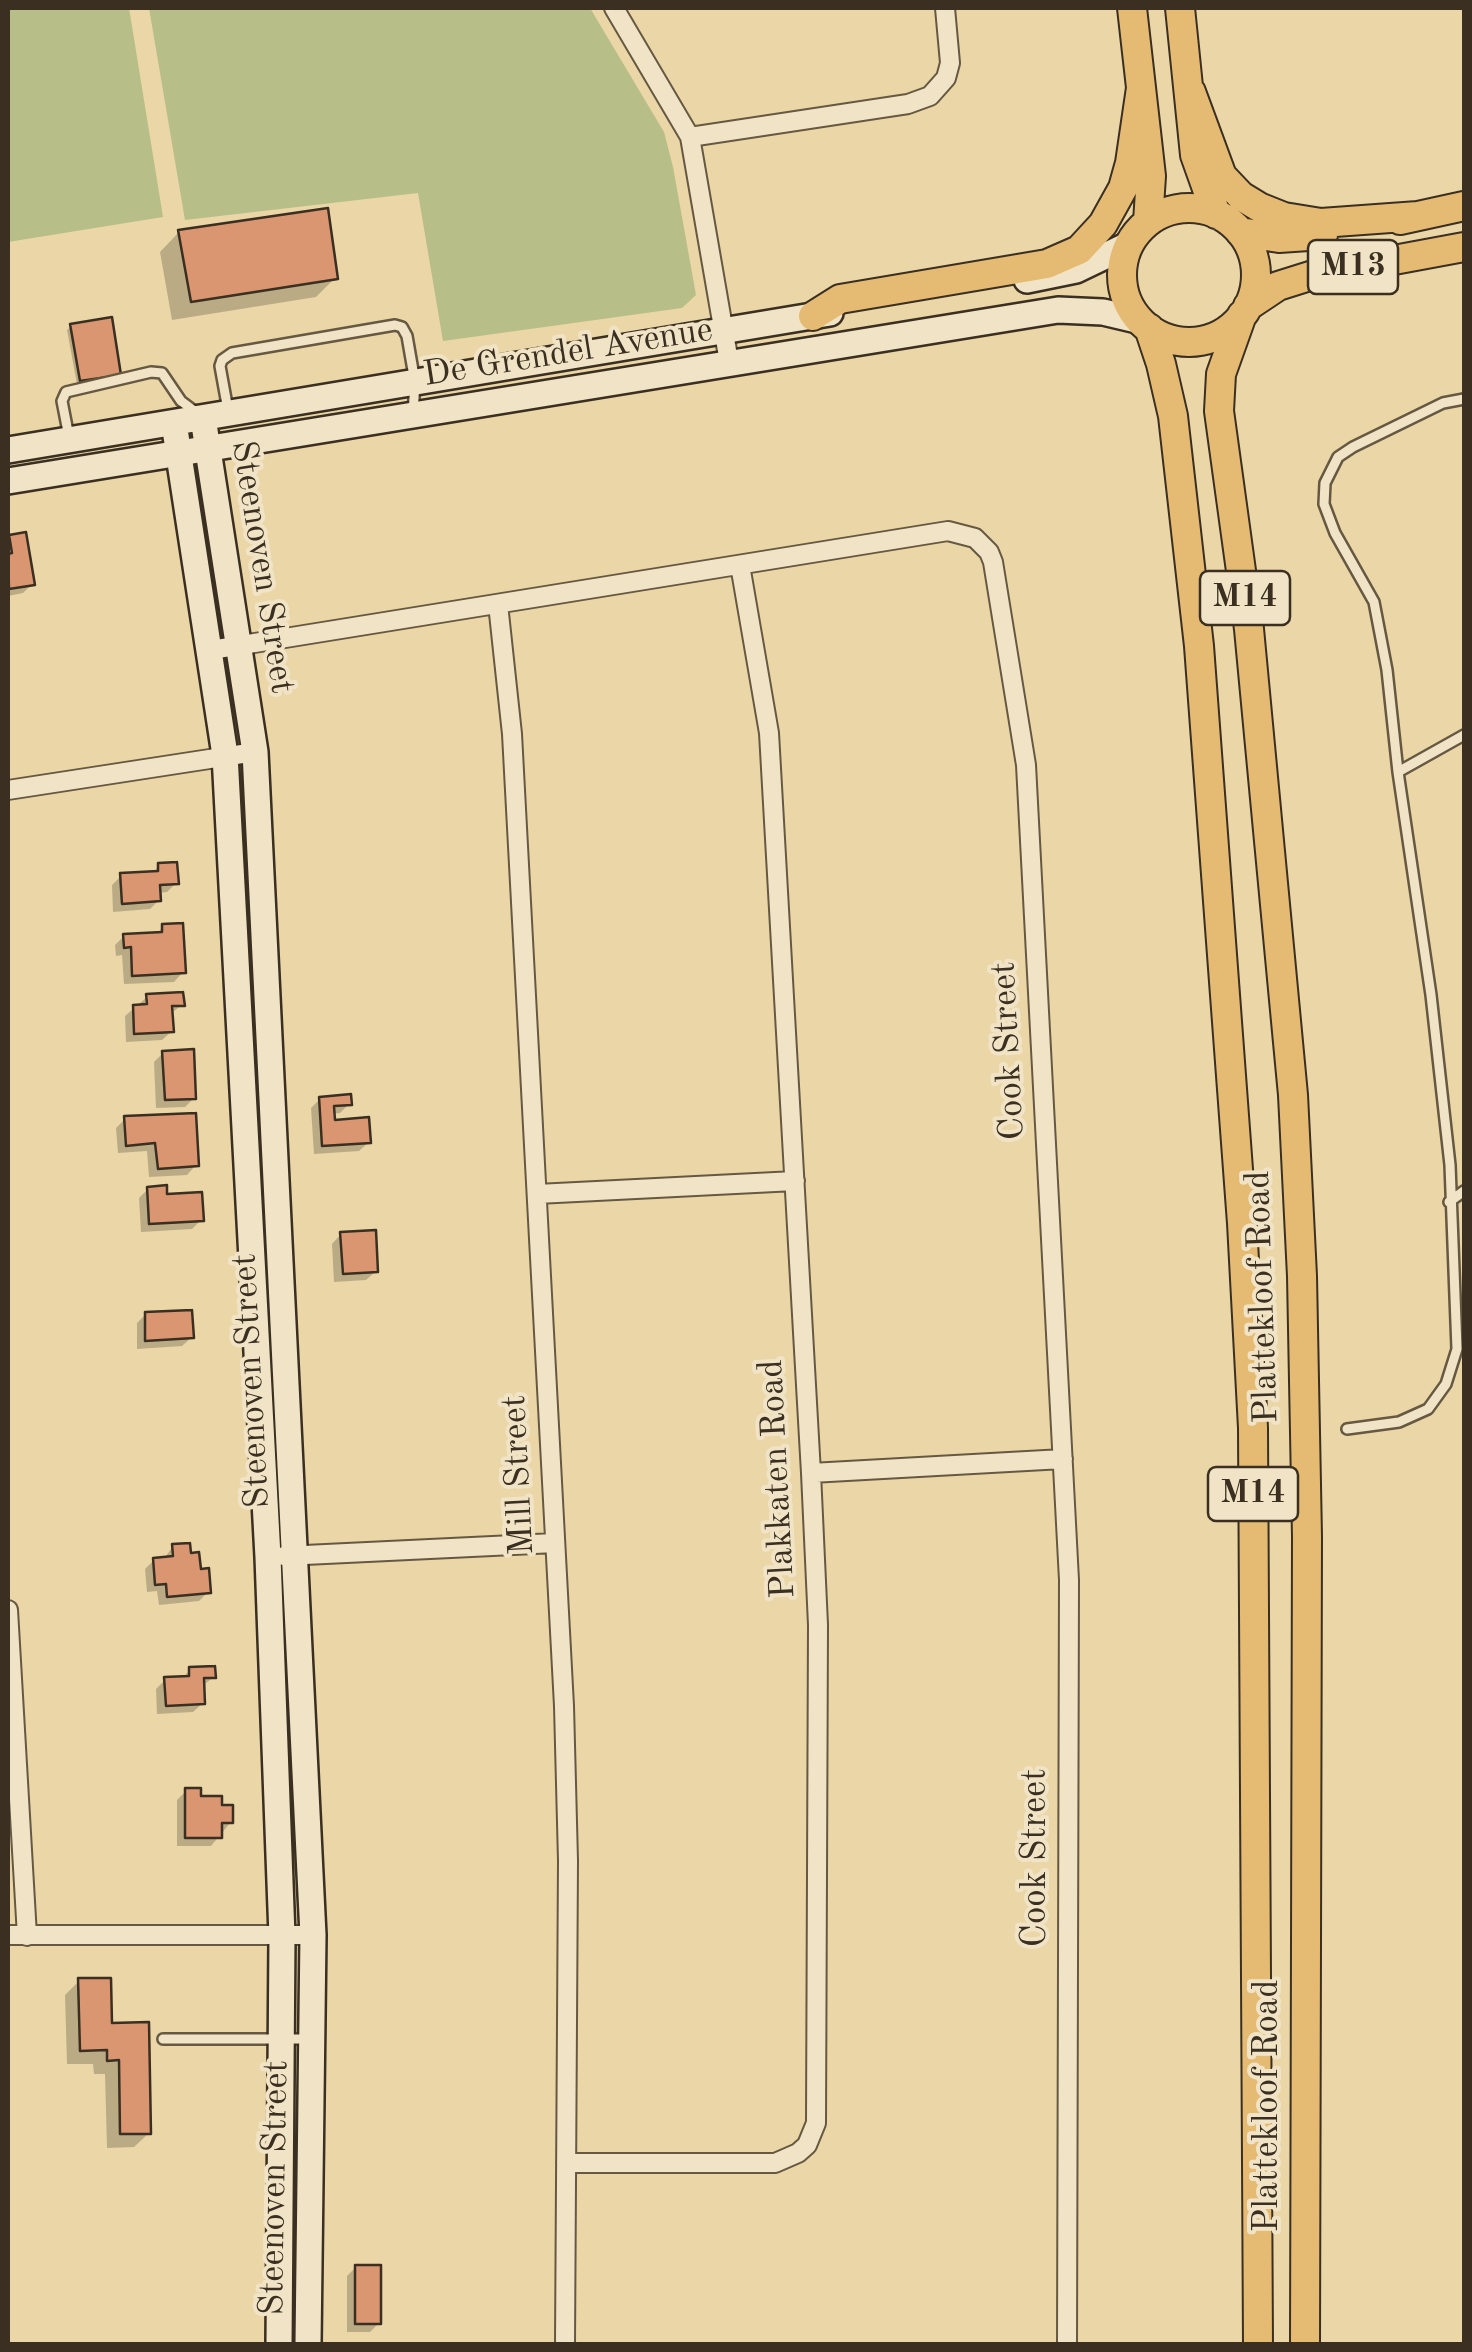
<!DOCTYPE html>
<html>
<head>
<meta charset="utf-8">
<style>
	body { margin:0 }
	#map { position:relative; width:1472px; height:2352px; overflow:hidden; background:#ead6a7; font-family:"Old Standard TT",serif }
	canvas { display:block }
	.frame { position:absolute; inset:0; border:10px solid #3a2f20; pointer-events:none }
</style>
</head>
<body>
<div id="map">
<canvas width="1472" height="2352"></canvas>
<div class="frame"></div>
</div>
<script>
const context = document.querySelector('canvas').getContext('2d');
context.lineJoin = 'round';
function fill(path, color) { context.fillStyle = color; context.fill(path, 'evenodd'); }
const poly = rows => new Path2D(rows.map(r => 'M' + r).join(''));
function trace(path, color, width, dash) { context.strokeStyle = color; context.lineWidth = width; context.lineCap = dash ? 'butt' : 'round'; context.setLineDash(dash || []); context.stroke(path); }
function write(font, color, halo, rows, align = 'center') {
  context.font = font + ' "Old Standard TT",serif'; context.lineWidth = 8; context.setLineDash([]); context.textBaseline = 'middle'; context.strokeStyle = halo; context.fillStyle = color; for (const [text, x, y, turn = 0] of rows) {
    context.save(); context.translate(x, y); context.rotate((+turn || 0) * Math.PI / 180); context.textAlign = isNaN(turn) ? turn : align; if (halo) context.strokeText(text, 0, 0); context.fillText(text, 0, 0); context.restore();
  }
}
fill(poly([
	[8,8,129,8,163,217,8,242],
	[149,8,590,8,664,132,673,167,696,295,682,308,443,341,418,193,185,220]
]), '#b7be87');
fill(poly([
	[179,232,335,278,316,297,172,320,160,252],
	[71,327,119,374,115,378,77,384,67,330],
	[10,537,32,584,23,593,8,596,8,540],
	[159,866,176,883,167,892,158,893,159,900,150,909,113,912,112,885,121,876,151,874],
	[163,927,183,972,174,982,124,984,122,955,116,956,115,945,124,936,156,934],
	[147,997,182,1005,170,1014,172,1031,162,1040,126,1042,125,1016],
	[163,1053,194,1098,185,1107,156,1108,154,1062],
	[320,1099,349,1104,340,1113,332,1114,332,1123,369,1142,359,1151,314,1154,311,1108],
	[125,1119,196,1165,187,1175,149,1177,147,1151,118,1153,116,1128],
	[148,1189,165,1196,201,1220,192,1229,141,1232,139,1198],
	[341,1234,376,1271,366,1280,334,1282,332,1244],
	[146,1314,192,1337,182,1346,137,1349,137,1323],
	[173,1546,198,1571,208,1592,199,1601,159,1605,157,1591,147,1592,145,1569,154,1560,164,1559],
	[190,1670,214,1677,202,1686,203,1703,193,1712,157,1714,156,1689,165,1680,181,1679],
	[186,1791,220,1808,231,1822,211,1846,177,1846,177,1800],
	[79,1981,109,2025,149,2133,134,2147,107,2148,105,2074,94,2074,93,2064,67,2064,65,1995],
	[356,2267,379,2323,370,2332,347,2332,347,2276]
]), '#0003');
const building = poly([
	[328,208,338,279,191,302,178,230,328,208],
	[112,317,121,375,80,381,70,324,112,317],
	[26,532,35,585,9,589,8,554,12,553,9,535,26,532],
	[177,862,179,884,160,885,161,901,122,904,120,873,158,871,158,863,177,862],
	[183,923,186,973,132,976,131,947,124,948,123,934,162,932,162,924,183,923],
	[183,992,185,1006,172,1006,174,1032,134,1034,133,1005,147,1004,146,994,183,992],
	[194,1049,196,1099,165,1100,162,1051,194,1049],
	[351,1094,352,1105,334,1106,335,1120,369,1117,371,1143,322,1146,319,1097,351,1094],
	[196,1113,199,1166,158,1169,155,1143,126,1146,124,1116,196,1113],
	[167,1185,167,1194,202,1192,204,1221,149,1224,147,1187,167,1185],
	[376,1230,378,1272,343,1274,340,1232,376,1230],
	[192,1310,194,1338,145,1341,145,1312,192,1310],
	[190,1543,191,1553,199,1552,201,1569,209,1568,211,1593,167,1597,166,1584,155,1585,153,1558,173,1556,172,1544,190,1543],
	[215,1666,216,1678,204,1678,205,1704,166,1706,164,1677,189,1676,189,1667,215,1666],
	[185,1788,201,1788,201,1796,222,1796,222,1805,233,1805,233,1823,222,1823,222,1838,185,1838,185,1788],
	[78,1978,111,1978,112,2023,149,2022,151,2134,120,2134,119,2060,107,2061,107,2050,80,2051,78,1978],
	[355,2265,381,2265,381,2324,355,2324,355,2265]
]);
fill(building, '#d99671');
trace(building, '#3a2f20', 2.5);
const lane = poly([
	[228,410,220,366,222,360,232,353,395,325,402,327,407,336,415,382,413,414],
	[69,437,62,401,66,392,151,372,162,373,181,401,197,413],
	[1398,772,1464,735],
	[1449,1202,1464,1191],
	[1347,1429,1399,1422,1428,1409,1446,1384,1457,1349,1450,1165,1431,995,1398,772,1387,670,1374,602,1335,533,1324,504,1325,483,1338,457,1353,447,1443,403,1464,399],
	[163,2039,310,2039]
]);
const street = poly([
	[614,8,690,137,729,362],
	[690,137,908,104,930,96,946,78,950,63,945,8],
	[498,604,512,734,564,1706,568,1861,565,2344],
	[211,650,948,531,975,538,989,552,993,562,1026,765,1069,1580,1067,2344],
	[8,790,255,752],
	[537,1194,795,1181],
	[811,1473,1063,1459],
	[284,1556,555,1543],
	[8,1610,27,1936],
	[8,1935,313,1935],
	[566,2163,775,2163,798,2153,807,2145,816,2123,818,1625,811,1473,769,733,740,565]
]);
const secondary = poly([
	[1027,280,1076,270,1130,244],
	[203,418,255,752,313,1935,308,2344],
	[174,423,225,755,268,1557,282,1936,279,2344],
	[8,450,830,313],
	[8,481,1058,310,1103,312,1141,321]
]);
const primary = poly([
	[1132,8,1151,176,1148,222],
	[1180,8,1195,155,1216,214],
	[1191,92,1222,176,1241,196,1259,207,1284,217,1321,223,1418,216],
	'1122 275a67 67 0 1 1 134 0a67 67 0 1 1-134 0Z',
	[1400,220,1464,206],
	[1240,232,1279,238,1323,235],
	[1248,306,1278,286,1313,275,1464,247],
	[1242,315,1221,374,1219,411,1249,629,1293,1095,1302,1276,1307,1537,1305,2344],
	[813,316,840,299,1047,264,1079,250,1103,224,1123,188,1130,163,1141,88],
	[1149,328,1161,364,1173,416,1199,646,1242,1223,1253,1428,1258,2344]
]);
trace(lane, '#665942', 14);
trace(street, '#665942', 22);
trace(secondary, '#3a2f20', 30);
trace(primary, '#3a2f20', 32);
trace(lane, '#f1e4c6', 9);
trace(street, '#f1e4c6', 18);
trace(secondary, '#f1e4c6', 25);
trace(primary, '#e5bb74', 28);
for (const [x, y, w] of [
	[1353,267,90],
	[1245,598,90],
	[1253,1494,90]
]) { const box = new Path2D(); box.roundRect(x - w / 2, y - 27, w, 54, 8); context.fillStyle = '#f1e4c6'; context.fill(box); trace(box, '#3a2f20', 2.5); }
write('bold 32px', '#3a2f20', null, [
	["M13",1353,267],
	["M14",1245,598],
	["M14",1253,1494]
]);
write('35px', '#3a2f20', '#f1e4c6', [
	["De Grendel Avenue",568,353,-9],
	["Steenoven Street",262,567,81],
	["Cook Street",1009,1051,-93],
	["Plattekloof Road",1263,1297,-92],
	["Steenoven Street",252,1381,-93],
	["Mill Street",519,1475,-93],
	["Plakkaten Road",778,1479,-93],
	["Cook Street",1036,1858,-90],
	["Plattekloof Road",1268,2106,-90],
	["Steenoven Street",275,2188,-89]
]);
</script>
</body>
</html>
